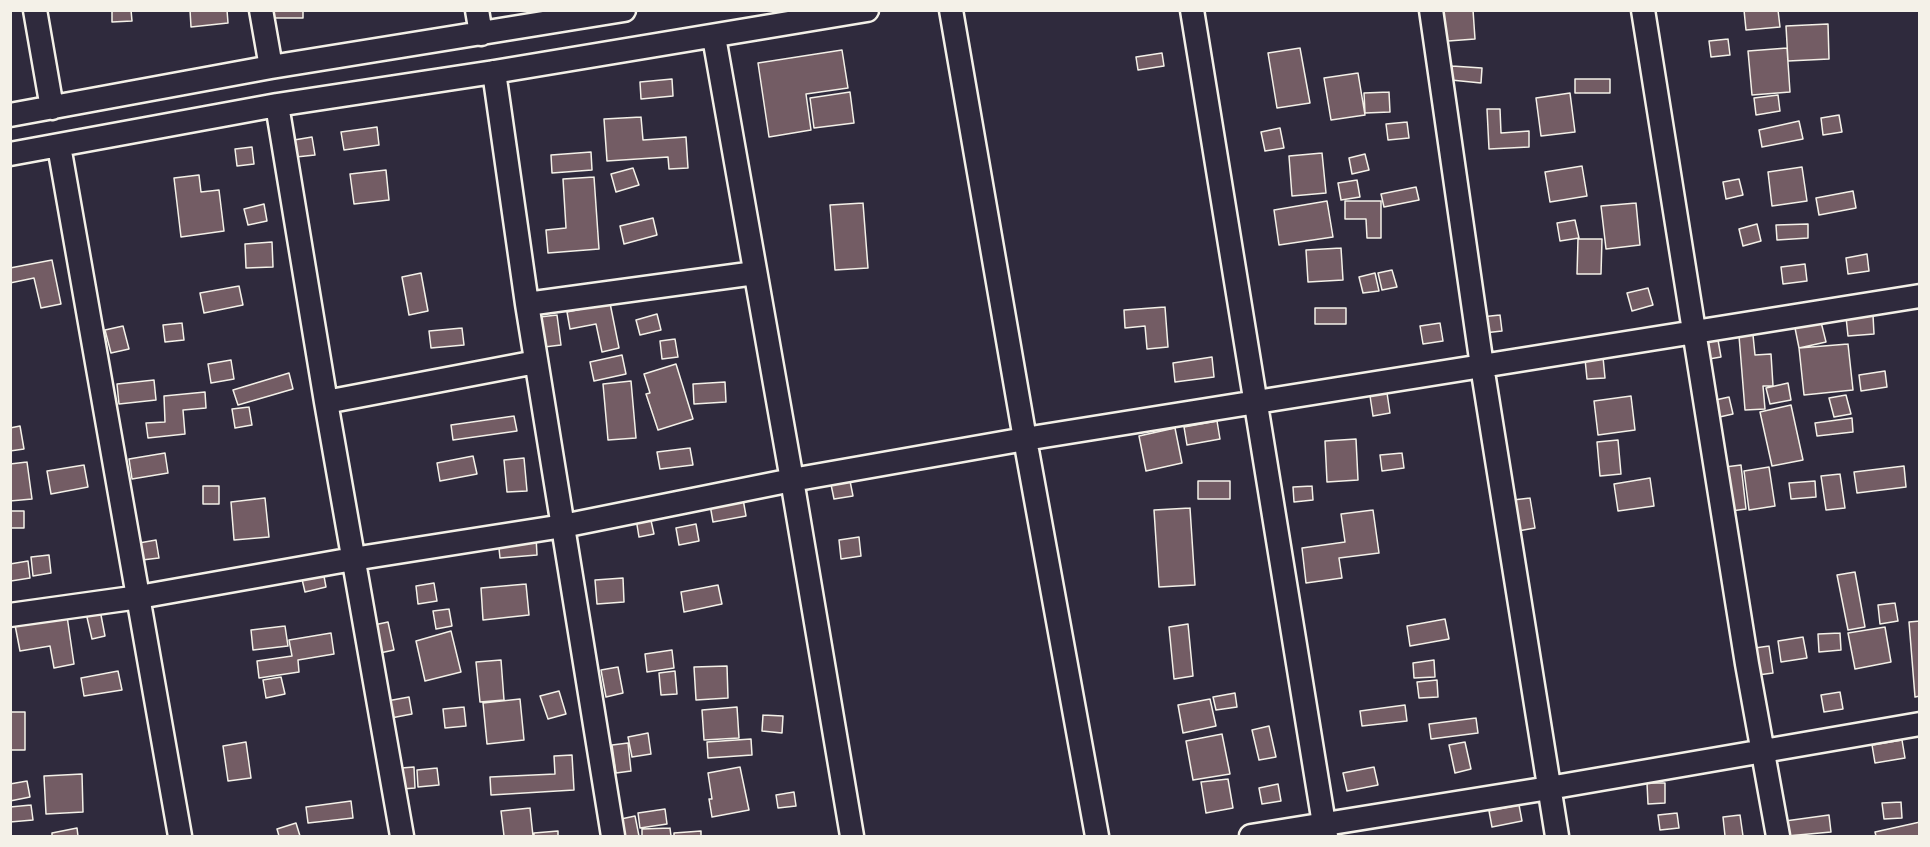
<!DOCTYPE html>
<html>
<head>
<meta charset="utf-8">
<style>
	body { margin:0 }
	#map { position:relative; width:1930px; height:847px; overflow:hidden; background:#2f2a3d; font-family:Delius,sans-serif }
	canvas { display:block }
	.frame { position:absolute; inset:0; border:12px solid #f4f1e8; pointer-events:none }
</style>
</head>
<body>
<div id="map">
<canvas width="1930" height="847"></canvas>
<div class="frame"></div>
</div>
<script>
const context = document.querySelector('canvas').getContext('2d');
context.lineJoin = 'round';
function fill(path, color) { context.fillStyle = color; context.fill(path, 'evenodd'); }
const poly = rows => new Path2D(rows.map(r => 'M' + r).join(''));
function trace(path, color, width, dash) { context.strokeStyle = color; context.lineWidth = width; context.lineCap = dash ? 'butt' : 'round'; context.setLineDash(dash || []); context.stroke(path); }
const building = poly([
	[112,10,131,10,132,21,112,22,112,10],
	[190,10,227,10,228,23,191,27,190,10],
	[274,10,303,10,303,18,274,18,274,10],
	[1433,10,1473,10,1475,39,1435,42,1433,10],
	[1744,10,1778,10,1780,27,1746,30,1744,10],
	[1828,24,1829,59,1788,61,1786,26,1828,24],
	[1728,39,1730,55,1711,57,1709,41,1728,39],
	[1300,48,1310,103,1277,108,1268,53,1300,48],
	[1787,48,1790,92,1752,95,1748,51,1787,48],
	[842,50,848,88,806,94,811,130,769,137,758,63,842,50],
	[1162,53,1164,66,1138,70,1136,57,1162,53],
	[1452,66,1482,68,1481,83,1451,80,1452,66],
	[1358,73,1365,115,1331,120,1324,78,1358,73],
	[672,79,673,96,641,99,640,82,672,79],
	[1575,79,1610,79,1610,93,1575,93,1575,79],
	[850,92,854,123,814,128,810,98,850,92],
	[1389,92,1390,112,1365,113,1364,93,1389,92],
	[1570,93,1575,132,1541,136,1536,98,1570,93],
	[1778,95,1780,111,1756,115,1754,98,1778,95],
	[1487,109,1500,109,1501,133,1529,131,1529,147,1489,149,1487,109],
	[1839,115,1842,132,1823,135,1821,118,1839,115],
	[641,117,643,140,686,137,688,168,669,169,668,157,607,161,604,119,641,117],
	[1799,121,1803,139,1762,147,1759,130,1799,121],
	[1407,122,1409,138,1388,140,1386,124,1407,122],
	[377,127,379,145,344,150,341,132,377,127],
	[1280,128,1284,148,1265,151,1261,132,1280,128],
	[312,137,315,155,296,157,294,140,312,137],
	[252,147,254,164,237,166,235,149,252,147],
	[591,152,592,170,552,173,551,155,591,152],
	[1322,153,1326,193,1292,196,1289,156,1322,153],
	[1365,154,1369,170,1352,174,1349,158,1365,154],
	[1582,166,1587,196,1550,202,1545,172,1582,166],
	[1802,167,1807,201,1772,206,1768,172,1802,167],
	[633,168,639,185,616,192,611,174,633,168],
	[386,170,389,200,354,204,350,174,386,170],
	[199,175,201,192,219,190,224,231,181,237,174,178,199,175],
	[594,177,599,249,548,253,546,230,566,228,563,179,594,177],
	[1739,179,1743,195,1726,199,1723,182,1739,179],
	[1357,180,1360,197,1341,200,1338,183,1357,180],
	[1416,187,1419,200,1384,207,1381,194,1416,187],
	[1853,191,1856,208,1819,215,1816,198,1853,191],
	[1327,201,1333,237,1279,245,1274,210,1327,201],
	[1345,201,1381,201,1381,238,1367,238,1366,219,1345,219,1345,201],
	[863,203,868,268,835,270,830,205,863,203],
	[1636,203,1640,245,1606,249,1601,206,1636,203],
	[264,204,267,221,248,225,244,209,264,204],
	[653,218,657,235,624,244,620,226,653,218],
	[1575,220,1579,238,1560,241,1557,223,1575,220],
	[1757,224,1761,241,1743,246,1739,229,1757,224],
	[1808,224,1808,238,1777,240,1776,225,1808,224],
	[1578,239,1602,239,1601,274,1577,274,1578,239],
	[272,242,273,267,246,268,245,244,272,242],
	[1341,248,1343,280,1308,282,1306,250,1341,248],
	[1867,254,1869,271,1848,274,1846,258,1867,254],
	[52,260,61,304,41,308,34,278,10,283,10,268,52,260],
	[1805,264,1807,281,1783,284,1781,267,1805,264],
	[1392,270,1397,287,1382,290,1378,273,1392,270],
	[421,273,428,311,409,315,402,277,421,273],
	[1375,273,1379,291,1363,293,1359,277,1375,273],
	[239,286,243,305,204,313,200,293,239,286],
	[1648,288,1653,305,1632,311,1627,293,1648,288],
	[610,303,619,348,602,352,596,324,570,329,567,312,610,303],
	[1165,307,1168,347,1147,349,1145,326,1125,328,1124,310,1165,307],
	[1315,308,1346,308,1346,324,1315,324,1315,308],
	[657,314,661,330,640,335,636,320,657,314],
	[557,315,561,345,544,347,540,317,557,315],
	[1500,315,1502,331,1484,333,1481,317,1500,315],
	[1873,315,1874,334,1848,336,1846,317,1873,315],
	[1821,322,1826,342,1799,348,1795,328,1821,322],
	[182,323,184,340,165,342,163,325,182,323],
	[1440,323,1443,341,1423,344,1420,326,1440,323],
	[123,326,129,349,111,353,105,330,123,326],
	[462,328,464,345,431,348,429,331,462,328],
	[1753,335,1755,355,1771,354,1773,386,1763,386,1765,409,1745,410,1739,336,1753,335],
	[675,339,678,357,662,359,660,341,675,339],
	[1718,340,1721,357,1703,360,1700,343,1718,340],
	[1848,344,1853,390,1804,395,1799,348,1848,344],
	[622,355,626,374,594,381,590,362,622,355],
	[1212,357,1214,377,1175,382,1173,363,1212,357],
	[1603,357,1605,378,1587,379,1585,359,1603,357],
	[231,360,234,379,211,383,208,364,231,360],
	[676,364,693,419,658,430,646,394,650,393,644,374,676,364],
	[1885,371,1887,387,1861,391,1859,375,1885,371],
	[289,373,293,389,238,405,233,390,289,373],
	[154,380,156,400,119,404,117,384,154,380],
	[631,381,636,438,608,440,603,384,631,381],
	[725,382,726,402,694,404,693,384,725,382],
	[1788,383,1791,400,1770,404,1766,388,1788,383],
	[205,392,206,408,183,410,185,434,148,438,146,423,165,422,164,396,205,392],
	[1387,393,1390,413,1373,416,1370,396,1387,393],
	[1846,395,1851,414,1834,417,1829,398,1846,395],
	[1631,396,1635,430,1598,435,1594,401,1631,396],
	[1729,397,1733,414,1715,418,1711,401,1729,397],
	[1791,405,1803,460,1772,466,1760,412,1791,405],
	[249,407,252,425,235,428,232,409,249,407],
	[514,416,517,431,453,440,451,425,514,416],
	[1852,418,1853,432,1817,436,1815,423,1852,418],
	[1217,421,1220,439,1187,445,1184,427,1217,421],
	[20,426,24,449,10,451,10,428,20,426],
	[1175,428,1182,463,1146,471,1139,436,1175,428],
	[1356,439,1358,480,1327,482,1325,441,1356,439],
	[1618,440,1621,474,1600,476,1597,442,1618,440],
	[690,448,693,465,660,469,657,452,690,448],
	[165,453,168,473,132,479,129,459,165,453],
	[1402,453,1404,468,1382,471,1380,455,1402,453],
	[473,456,477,474,440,481,437,463,473,456],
	[524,458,527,491,507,492,504,460,524,458],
	[27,462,32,499,10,501,10,464,27,462],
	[84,465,88,487,51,494,47,471,84,465],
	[1741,465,1746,509,1731,511,1725,467,1741,465],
	[1904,466,1906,487,1857,493,1854,472,1904,466],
	[1769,467,1775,506,1749,510,1744,471,1769,467],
	[848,471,853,496,834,499,829,475,848,471],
	[1840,474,1845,508,1826,510,1821,476,1840,474],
	[1650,478,1654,506,1618,511,1614,484,1650,478],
	[1198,481,1230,481,1230,499,1198,499,1198,481],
	[1815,481,1816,497,1791,499,1789,483,1815,481],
	[203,486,219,486,219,504,203,504,203,486],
	[1312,486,1313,500,1294,502,1293,487,1312,486],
	[265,498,269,537,234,540,231,502,265,498],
	[1530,498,1535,528,1518,531,1513,500,1530,498],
	[743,499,746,516,713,522,710,505,743,499],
	[1190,508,1195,585,1159,587,1154,510,1190,508],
	[1373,510,1379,553,1339,558,1342,578,1306,583,1302,548,1345,542,1341,514,1373,510],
	[10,511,24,511,24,528,10,528,10,511],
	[650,516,654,534,639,537,636,519,650,516],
	[696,524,699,541,679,545,676,528,696,524],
	[536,536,537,555,500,558,498,539,536,536],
	[859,537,861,556,841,559,839,540,859,537],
	[156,540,159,558,142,560,139,543,156,540],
	[49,555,51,573,33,576,31,557,49,555],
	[28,561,30,578,11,581,10,564,28,561],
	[323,571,326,587,305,592,301,575,323,571],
	[1855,572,1865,627,1848,630,1837,575,1855,572],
	[623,578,624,602,597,604,595,580,623,578],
	[434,583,437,601,418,604,416,586,434,583],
	[526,584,529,615,483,620,481,588,526,584],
	[718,585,722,604,684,612,681,592,718,585],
	[1895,603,1898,621,1880,624,1878,605,1895,603],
	[449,609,452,626,436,629,433,611,449,609],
	[100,610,105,636,92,639,86,613,100,610],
	[67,616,74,664,54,668,50,646,20,651,15,625,67,616],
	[1445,619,1449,639,1410,646,1407,626,1445,619],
	[1920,621,1920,696,1915,697,1909,622,1920,621],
	[388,622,394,650,380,653,374,625,388,622],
	[1188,624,1193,676,1174,679,1169,627,1188,624],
	[285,626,288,646,253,650,251,630,285,626],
	[1885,627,1891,662,1855,669,1848,633,1885,627],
	[451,631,461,672,425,681,416,641,451,631],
	[331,633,334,654,298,660,299,672,259,678,257,661,292,656,289,640,331,633],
	[1840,633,1841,650,1819,652,1818,634,1840,633],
	[1803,637,1807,658,1781,662,1778,641,1803,637],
	[1769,646,1773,673,1758,675,1755,648,1769,646],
	[672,650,674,668,647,672,645,654,672,650],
	[501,660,504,700,480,702,476,662,501,660],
	[1434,660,1435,677,1414,678,1413,663,1434,660],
	[727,666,728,698,696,700,694,667,727,666],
	[618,667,623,693,606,697,601,670,618,667],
	[118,671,122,690,84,696,81,678,118,671],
	[675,671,677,694,661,695,659,673,675,671],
	[281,677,285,694,266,698,263,680,281,677],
	[1437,680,1438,697,1419,698,1417,682,1437,680],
	[559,691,566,714,548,719,540,696,559,691],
	[1840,692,1843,709,1824,712,1821,695,1840,692],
	[1235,693,1237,707,1216,710,1213,697,1235,693],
	[409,697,412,714,391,718,387,701,409,697],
	[520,699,524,740,487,744,483,703,520,699],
	[1210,699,1216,726,1183,733,1178,705,1210,699],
	[1405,705,1407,721,1362,726,1360,711,1405,705],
	[464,707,466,726,445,728,443,709,464,707],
	[737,707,739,738,704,740,702,710,737,707],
	[10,712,25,712,25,750,10,750,10,712],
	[763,715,783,716,782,733,762,731,763,715],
	[1476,718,1478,733,1431,739,1429,724,1476,718],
	[1269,726,1276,757,1259,760,1252,730,1269,726],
	[648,733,651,754,632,757,628,737,648,733],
	[1222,734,1230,774,1193,780,1186,741,1222,734],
	[751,739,752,755,708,758,707,742,751,739],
	[1902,740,1905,758,1875,763,1872,745,1902,740],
	[246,742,251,778,228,781,223,746,246,742],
	[1465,742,1471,769,1455,773,1449,745,1465,742],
	[628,743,631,771,616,773,612,745,628,743],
	[572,755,574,790,491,795,490,777,555,774,554,756,572,755],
	[414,767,415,788,402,789,401,768,414,767],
	[740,767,749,810,712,817,709,799,712,799,708,773,740,767],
	[1374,767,1378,785,1347,791,1343,773,1374,767],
	[437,768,439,785,418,787,417,770,437,768],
	[82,774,83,812,46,814,44,776,82,774],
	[1228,779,1233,808,1206,813,1201,782,1228,779],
	[27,781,30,797,10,801,10,784,27,781],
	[1647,783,1665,783,1665,803,1648,804,1647,783],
	[1278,784,1281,801,1262,804,1259,788,1278,784],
	[794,792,796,806,778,808,776,795,794,792],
	[351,801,353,818,308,823,306,807,351,801],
	[1901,802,1902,818,1884,819,1882,803,1901,802],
	[31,805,33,820,10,822,10,807,31,805],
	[1519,805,1522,821,1492,827,1489,811,1519,805],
	[530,808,533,836,504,836,501,811,530,808],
	[665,809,667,824,640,828,638,813,665,809],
	[1677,813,1679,828,1660,830,1658,815,1677,813],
	[1740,815,1743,836,1725,836,1723,817,1740,815],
	[1829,815,1831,832,1787,836,1785,821,1829,815],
	[635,816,639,836,625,836,621,819,635,816],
	[1920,822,1920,836,1876,836,1875,832,1920,822],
	[296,823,300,836,279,836,277,829,296,823],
	[77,828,78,836,52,836,52,833,77,828],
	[670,828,671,836,642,836,642,829,670,828],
	[558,831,558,836,534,836,534,833,558,831],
	[701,831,701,836,674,836,674,833,701,831]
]);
fill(building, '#735c64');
trace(building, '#f4f1e8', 1.5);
const minor = poly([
	[35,10,52,108],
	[261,10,271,67],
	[477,10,481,34],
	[951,10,1025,439,1097,836],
	[1192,10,1326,836],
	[1431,10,1482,366,1557,836],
	[1643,10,1747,664,1778,836],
	[714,37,792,480,852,836],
	[494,72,527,304,755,273],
	[277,105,326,402,402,836],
	[10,115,271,67,624,10],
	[59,146,180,836],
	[10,154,277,105,494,72,867,10],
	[527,304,613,836],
	[326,402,536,362],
	[10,615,139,597,353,559,563,526,792,480,1025,439,1920,296],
	[1251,836,1549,788,1920,724]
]);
trace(minor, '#f4f1e8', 27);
trace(minor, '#2f2a3d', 22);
</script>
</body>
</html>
